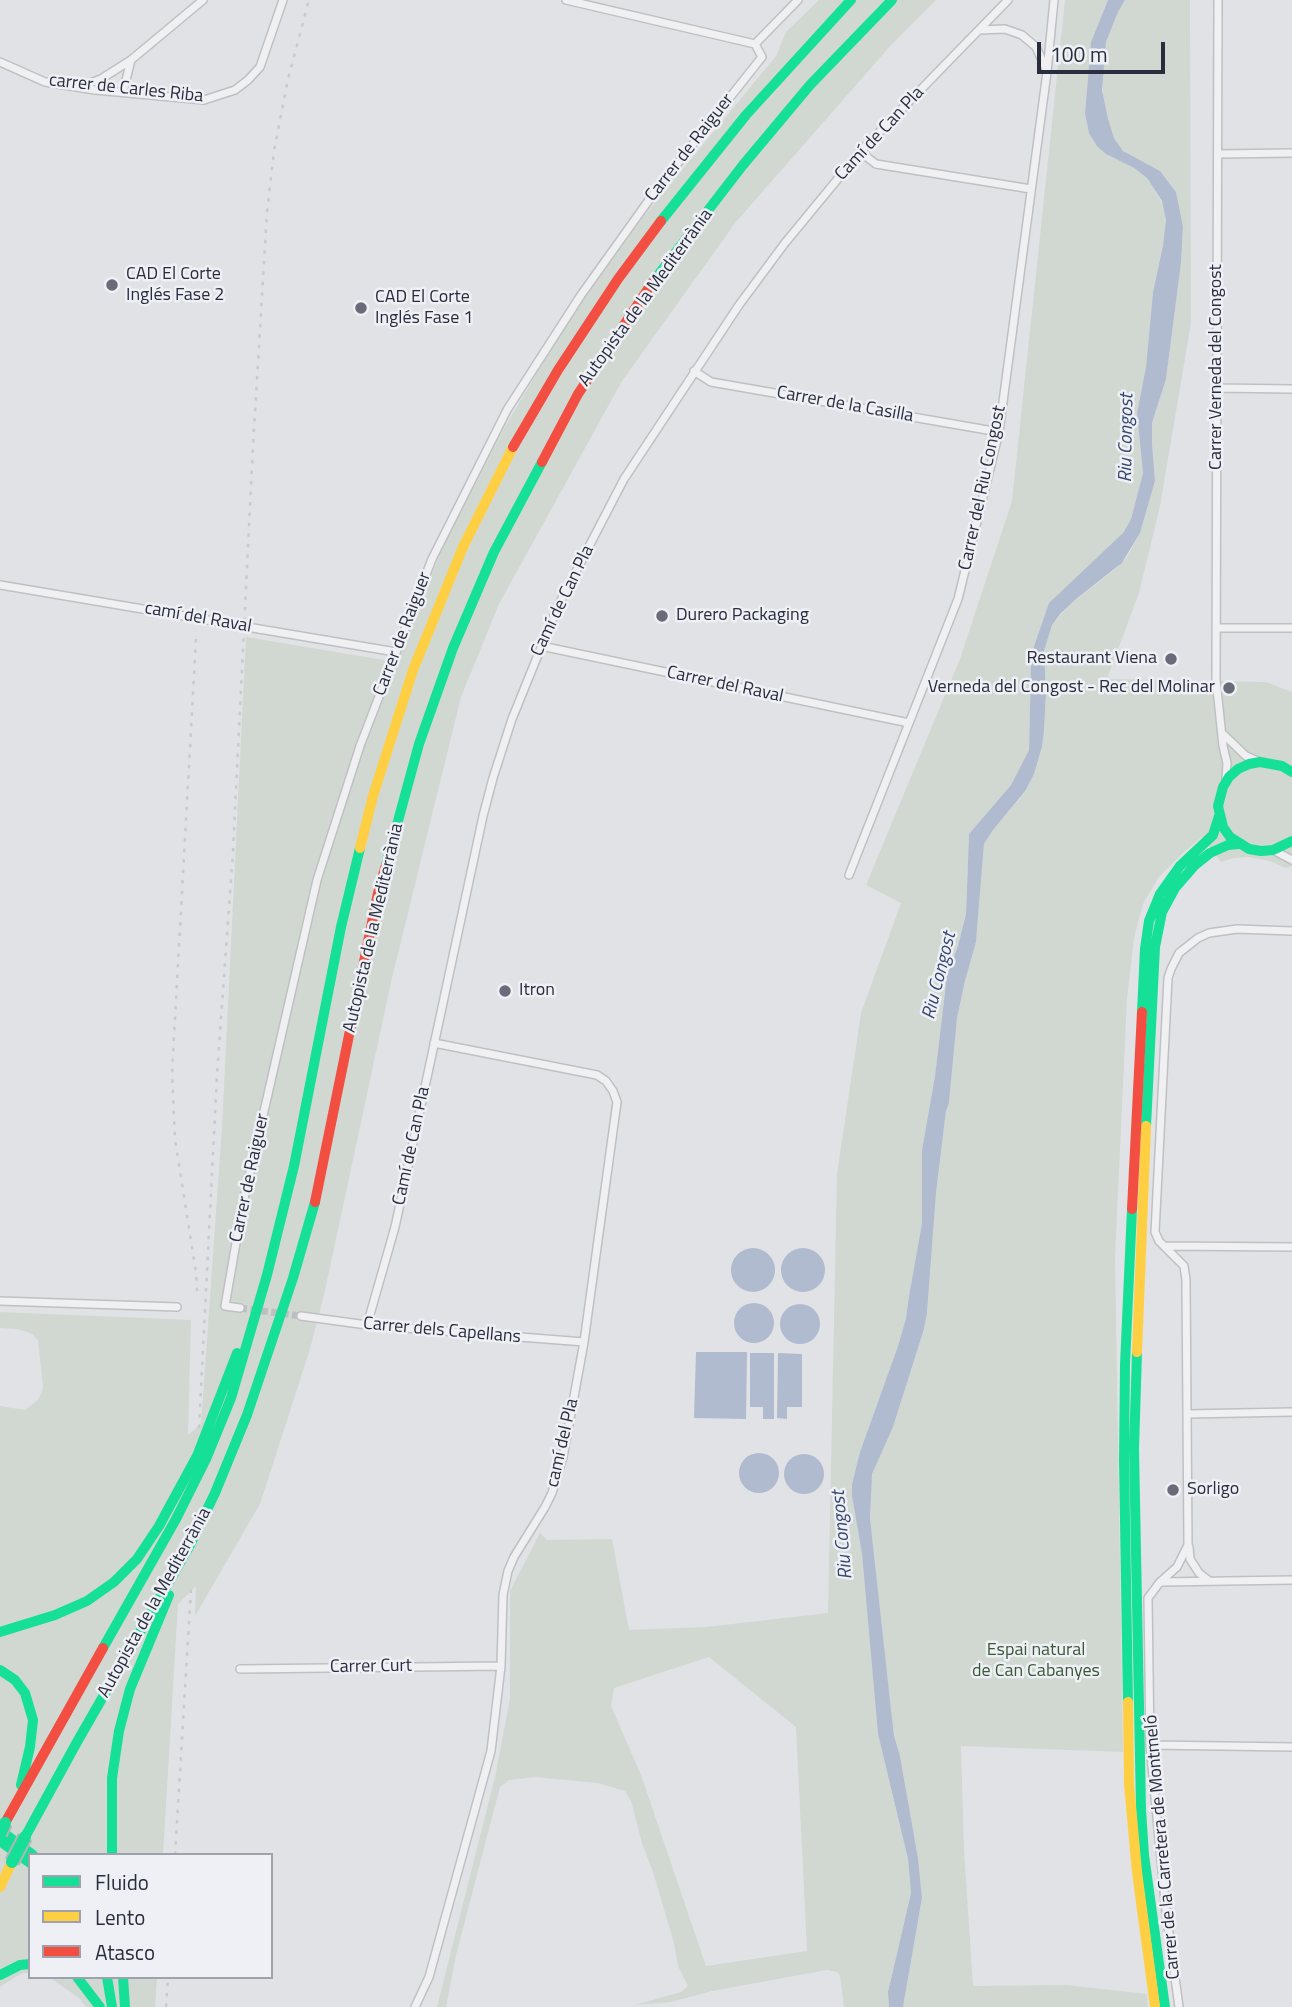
<!DOCTYPE html>
<html>
<head>
<meta charset="utf-8">
<style>
	body { margin:0 }
	#map { position:relative; width:1292px; height:2007px; overflow:hidden; background:#e1e2e5; font-family:"Titillium Web",sans-serif }
	canvas { display:block }
	.legend { position:absolute; left:28px; top:1853px; width:245px; height:126px; box-sizing:border-box; background:#eef0f5; border:2px solid #9fa2ab; margin:0; padding:9px 12px; list-style:none; font-size:21px; color:#292d3d }
	.legend li { display:flex; align-items:center; gap:14px; height:35px }
	.legend b { width:35px; border:2px solid #9fa2ab }
	.scale { position:absolute; left:1037px; top:42px; width:128px; height:32px; box-sizing:border-box; border:4px solid #292d3d; border-top:0; padding-left:9px; font-size:21px; line-height:24px; white-space:nowrap; color:#292d3d; -webkit-text-stroke:5px #eef0f5; paint-order:stroke }
</style>
</head>
<body>
<div id="map">
<canvas width="1292" height="2007"></canvas>
<ul class="legend">
<li><b style="height:9px;background:#16e098"></b>Fluido</li>
<li><b style="height:9px;background:#ffcf43"></b>Lento</li>
<li><b style="height:9px;background:#f24e42"></b>Atasco</li>
</ul>
<div class="scale">100 m</div>
</div>
<script>
const context = document.querySelector('canvas').getContext('2d');
context.lineJoin = 'round';
function fill(path, color) { context.fillStyle = color; context.fill(path, 'evenodd'); }
const poly = rows => new Path2D(rows.map(r => 'M' + r).join(''));
function trace(path, color, width, dash) { context.strokeStyle = color; context.lineWidth = width; context.lineCap = dash ? 'butt' : 'round'; context.setLineDash(dash || []); context.stroke(path); }
function write(font, color, halo, rows, align = 'center') {
  context.font = font + ' "Titillium Web",sans-serif'; context.lineWidth = 5; context.setLineDash([]); context.textBaseline = 'middle'; context.strokeStyle = halo; context.fillStyle = color; for (const [text, x, y, turn = 0] of rows) {
    context.save(); context.translate(x, y); context.rotate((+turn || 0) * Math.PI / 180); context.textAlign = isNaN(turn) ? turn : align; if (halo) context.strokeText(text, 0, 0); context.fillText(text, 0, 0); context.restore();
  }
}
fill(poly([
	[819,0,936,0,892,44,736,222,622,381,499,604,461,697,391,982,324,1295,310,1349,260,1504,195,1616,196,1586,178,1604,163,1855,30,1855,30,1973,24,1973,17,1976,0,1987,0,1406,25,1410,38,1400,42,1392,43,1387,38,1340,32,1334,18,1329,0,1328,0,1312,191,1320,188,1435,201,1424,222,1128,246,637,396,662,443,547,503,430,567,323,644,216,776,56,786,32],
	[1065,0,1108,0,1091,42,1085,113,1106,154,1134,168,1147,178,1165,208,1166,228,1153,292,1146,367,1137,413,1143,473,1131,519,1120,537,1049,603,1034,646,1031,670,1029,750,1011,785,969,834,966,914,958,946,947,975,935,1076,922,1150,922,1223,909,1296,906,1318,898,1346,860,1452,852,1484,852,1496,862,1554,878,1734,908,1859,911,1893,888,1992,889,2007,844,2007,840,1976,837,1972,827,1970,712,1991,671,2002,635,2005,681,1992,688,1986,678,1966,674,1943,653,1872,642,1843,631,1801,625,1791,598,1783,535,1777,509,1780,500,1787,456,1955,446,2007,437,2007,495,1777,510,1699,510,1591,540,1533,547,1540,612,1539,629,1630,706,1627,828,1613,837,1174,861,1013,901,903,866,885,960,659,1012,501],
	[709,1657,796,1727,807,1951,706,1966,641,1775,611,1706,614,1688],
	[1125,0,1190,0,1191,323,1160,506,1139,593,1107,679,1266,682,1292,692,1292,866,1286,868,1270,861,1248,857,1234,858,1221,862,1202,837,1183,853,1158,878,1143,904,1134,938,1127,998,1115,1257,1123,1752,961,1746,964,1850,973,1986,1066,1985,1147,1994,1148,2007,903,2007,922,1898,918,1858,900,1756,892,1724,870,1518,871,1478,877,1460,893,1427,924,1329,927,1313,936,1193,946,1111,949,1103,957,1018,965,981,976,942,984,844,993,830,1026,791,1034,774,1042,747,1044,731,1046,691,1044,651,1052,625,1070,604,1117,568,1127,557,1140,533,1155,481,1152,444,1152,423,1166,379,1181,263,1183,226,1176,192,1160,171,1130,156,1120,148,1112,134,1104,107,1102,81,1106,42,1118,12],
	[49,1977,157,1977,155,2007,86,2007,79,1998]
]), '#d0d8d1');
fill(poly([
	[1108,0,1125,0,1118,12,1106,42,1102,90,1108,119,1114,138,1123,151,1160,171,1176,192,1183,226,1181,263,1166,379,1152,423,1152,444,1155,481,1140,533,1122,563,1076,599,1061,613,1052,625,1044,651,1046,691,1044,731,1042,747,1034,774,1026,790,993,830,984,844,976,942,965,981,957,1018,949,1103,946,1111,936,1193,927,1313,924,1329,893,1427,872,1474,870,1518,892,1719,894,1735,900,1756,918,1858,922,1898,903,2007,889,2007,888,1992,911,1893,908,1859,878,1734,862,1554,852,1496,852,1484,860,1452,898,1346,906,1318,909,1296,922,1223,922,1150,935,1076,947,975,958,946,966,914,969,834,1011,785,1029,750,1031,666,1034,646,1049,603,1123,533,1131,519,1143,473,1137,413,1146,367,1153,292,1163,245,1166,220,1162,201,1147,178,1134,168,1106,154,1097,146,1089,133,1085,113,1091,42],
	'781 1270a22 22 0 1 1 44 0a22 22 0 1 1-44 0Z',
	'731 1270a22 22 0 1 1 44 0a22 22 0 1 1-44 0Z',
	'734 1323a20 20 0 1 1 40 0a20 20 0 1 1-40 0Z',
	'780 1324a20 20 0 1 1 40 0a20 20 0 1 1-40 0Z',
	[696,1352,747,1352,746,1419,694,1418],
	[750,1353,774,1353,774,1419,763,1419,763,1407,750,1407],
	[778,1353,802,1354,802,1407,787,1407,787,1419,777,1418],
	'739 1473a20 20 0 1 1 40 0a20 20 0 1 1-40 0Z',
	'784 1474a20 20 0 1 1 40 0a20 20 0 1 1-40 0Z'
]), '#b1bbcf');
trace(poly([
	[240,1308,301,1316]
]), '#bcbec3', 7, [7, 3.5]);
const street = poly([
	[566,0,755,44,798,0],
	[1218,0,1216,680,1223,746,1227,763,1226,779],
	[979,30,1005,29,1022,35,1036,47,1047,71],
	[0,62,45,82,95,90,204,100,235,90,248,80,260,67,283,0],
	[82,86,101,79,131,60,203,0],
	[123,92,131,60],
	[860,152,876,164,1031,189],
	[1218,154,1292,153],
	[694,371,711,382,999,432],
	[1217,388,1292,389],
	[0,585,202,619],
	[1216,628,1292,628],
	[259,629,396,652],
	[541,646,909,723],
	[1223,734,1246,756,1260,762],
	[1273,850,1292,860],
	[849,875,958,599,999,432,1047,72,1054,0],
	[1165,1246,1292,1247],
	[0,1301,177,1307],
	[240,1308,225,1306,243,1203,317,880,360,746,432,559,507,410,581,295,654,193,762,57,755,44],
	[301,1316,367,1325,584,1342],
	[367,1325,395,1227,483,816,493,778,512,719,557,608,624,479,739,305,785,243,860,152,1008,0],
	[1187,1414,1292,1412],
	[1189,1547,1190,1559,1199,1573,1208,1580],
	[1161,1582,1292,1580],
	[240,1669,501,1666],
	[1150,1745,1292,1747],
	[415,2007,429,1977,491,1751,501,1666,503,1595,508,1571,514,1557,545,1507,552,1493,563,1457,584,1342,617,1102,613,1091,606,1081,597,1075,434,1043],
	[1179,2007,1166,1911,1150,1745,1148,1598,1160,1582,1177,1567,1188,1545,1186,1280,1184,1266,1159,1241,1155,1232,1168,978,1171,969,1179,953,1198,938,1209,933,1237,929,1292,931]
]);
trace(street, '#bfc0c3', 10);
trace(street, '#f0f0f2', 7);
trace(poly([
	[661,221,746,115,851,0],
	[652,283,743,165,810,85,892,0],
	[1292,772,1282,766,1260,762,1249,764,1238,769,1229,777,1223,787,1218,806,1223,827,1230,837,1249,849,1261,851,1273,850,1292,841],
	[386,865,419,744,453,648,494,552,542,462],
	[1142,1012,1145,949,1149,921,1160,894,1180,866,1213,835,1219,816],
	[1146,1126,1155,947,1162,912,1175,888,1195,865,1210,853,1228,845,1239,844],
	[1137,1352,1134,1449,1141,1809,1144,1855,1165,2007],
	[0,1632,55,1615,87,1601,114,1582,137,1559,159,1526,197,1456,237,1353],
	[103,1648,176,1519,206,1459,231,1398,267,1275,294,1166,341,927,360,848],
	[0,1670,15,1680,25,1693,33,1720,30,1747,21,1785],
	[1128,1702,1124,1460,1125,1365,1132,1209],
	[0,1830,33,1855],
	[25,1837,77,1742,190,1545,215,1493,247,1415,293,1278,315,1202],
	[0,1841,30,1863],
	[112,1855,112,1778,119,1731,130,1689,169,1595],
	[0,1975,20,1965,30,1964],
	[77,1977,100,2007],
	[107,1977,112,2007],
	[123,1977,125,2007]
]), '#16e098', 10);
trace(poly([
	[360,848,373,796,413,670,463,547,513,447],
	[1137,1352,1146,1126],
	[1128,1702,1129,1784,1137,1872,1155,2007],
	[0,1887,12,1862]
]), '#ffcf43', 10);
trace(poly([
	[513,447,558,370,618,279,661,221],
	[542,462,578,394,652,283],
	[315,1202,378,893,386,865],
	[1132,1209,1142,1012],
	[5,1823,103,1648]
]), '#f24e42', 10);
trace(poly([
	[196,639,172,1073,175,1139,196,1273,197,1291],
	[199,1428,217,1075,233,851,253,446,267,212,274,151,288,79,309,0],
	[175,1855,191,1589],
	[166,2007,168,1977]
]), '#c9cacd', 2.5, [3.5, 7]);
const streetBridge = poly([
	[202,619,259,629]
]);
const fastBridge = poly([
	[0,1834,5,1823],
	[12,1862,25,1837]
]);
trace(streetBridge, '#bfc0c3', 10, []);
trace(fastBridge, '#b3b5ba', 16, []);
trace(streetBridge, '#f0f0f2', 7);
trace(fastBridge, '#16e098', 12);
for (const [x, y, r, color] of [
	[112,285,7,"#696c78"],
	[361,308,7,"#696c78"],
	[662,616,7,"#696c78"],
	[1171,659,7,"#696c78"],
	[1229,688,7,"#696c78"],
	[505,991,7,"#696c78"],
	[1173,1490,7,"#696c78"]
]) { const dot = new Path2D(); dot.arc(x, y, r, 0, 2 * Math.PI); context.fillStyle = color; context.fill(dot); trace(dot, '#eef0f5', 2.5); }
write('18px', '#292d3d', '#eef0f5', [
	["carrer de Carles Riba",126,89,6],
	["Camí de Can Pla",880,134,-47],
	["Carrer de Raiguer",690,148,-52],
	["Autopista de la Mediterrània",646,298,-54],
	["Carrer Verneda del Congost",1217,367,-90],
	["Carrer de la Casilla",845,405,10],
	["Carrer del Riu Congost",983,488,-78],
	["Camí de Can Pla",563,601,-64],
	["camí del Raval",198,618,10],
	["Carrer de Raiguer",403,634,-69],
	["Carrer del Raval",725,685,12],
	["Autopista de la Mediterrània",374,928,-77],
	["Camí de Can Pla",412,1146,-78],
	["Carrer de Raiguer",250,1178,-78],
	["Carrer dels Capellans",442,1331,5],
	["camí del Pla",563,1443,-77],
	["Autopista de la Mediterrània",155,1603,-61],
	["Carrer Curt",371,1667,-1],
	["Carrer de la Carretera de Montmeló",1163,1847,-95]
]);
write('18px', '#292d3d', '#eef0f5', [
	["CAD El Corte",126,275],
	["Inglés Fase 2",126,296],
	["CAD El Corte",375,298],
	["Inglés Fase 1",375,319],
	["Durero Packaging",676,616],
	["Restaurant Viena",1157,659,"right"],
	["Verneda del Congost - Rec del Molinar",1215,688,"right"],
	["Itron",519,991],
	["Sorligo",1187,1490]
], 'left');
write('18px', '#395837', '#eef0f5', [
	["Espai natural",1036,1651],
	["de Can Cabanyes",1036,1672]
]);
write('italic 19px', '#36486e', '#eef0f5', [
	["Riu Congost",1127,438,-89],
	["Riu Congost",940,976,-76],
	["Riu Congost",843,1535,-95]
]);
</script>
</body>
</html>
